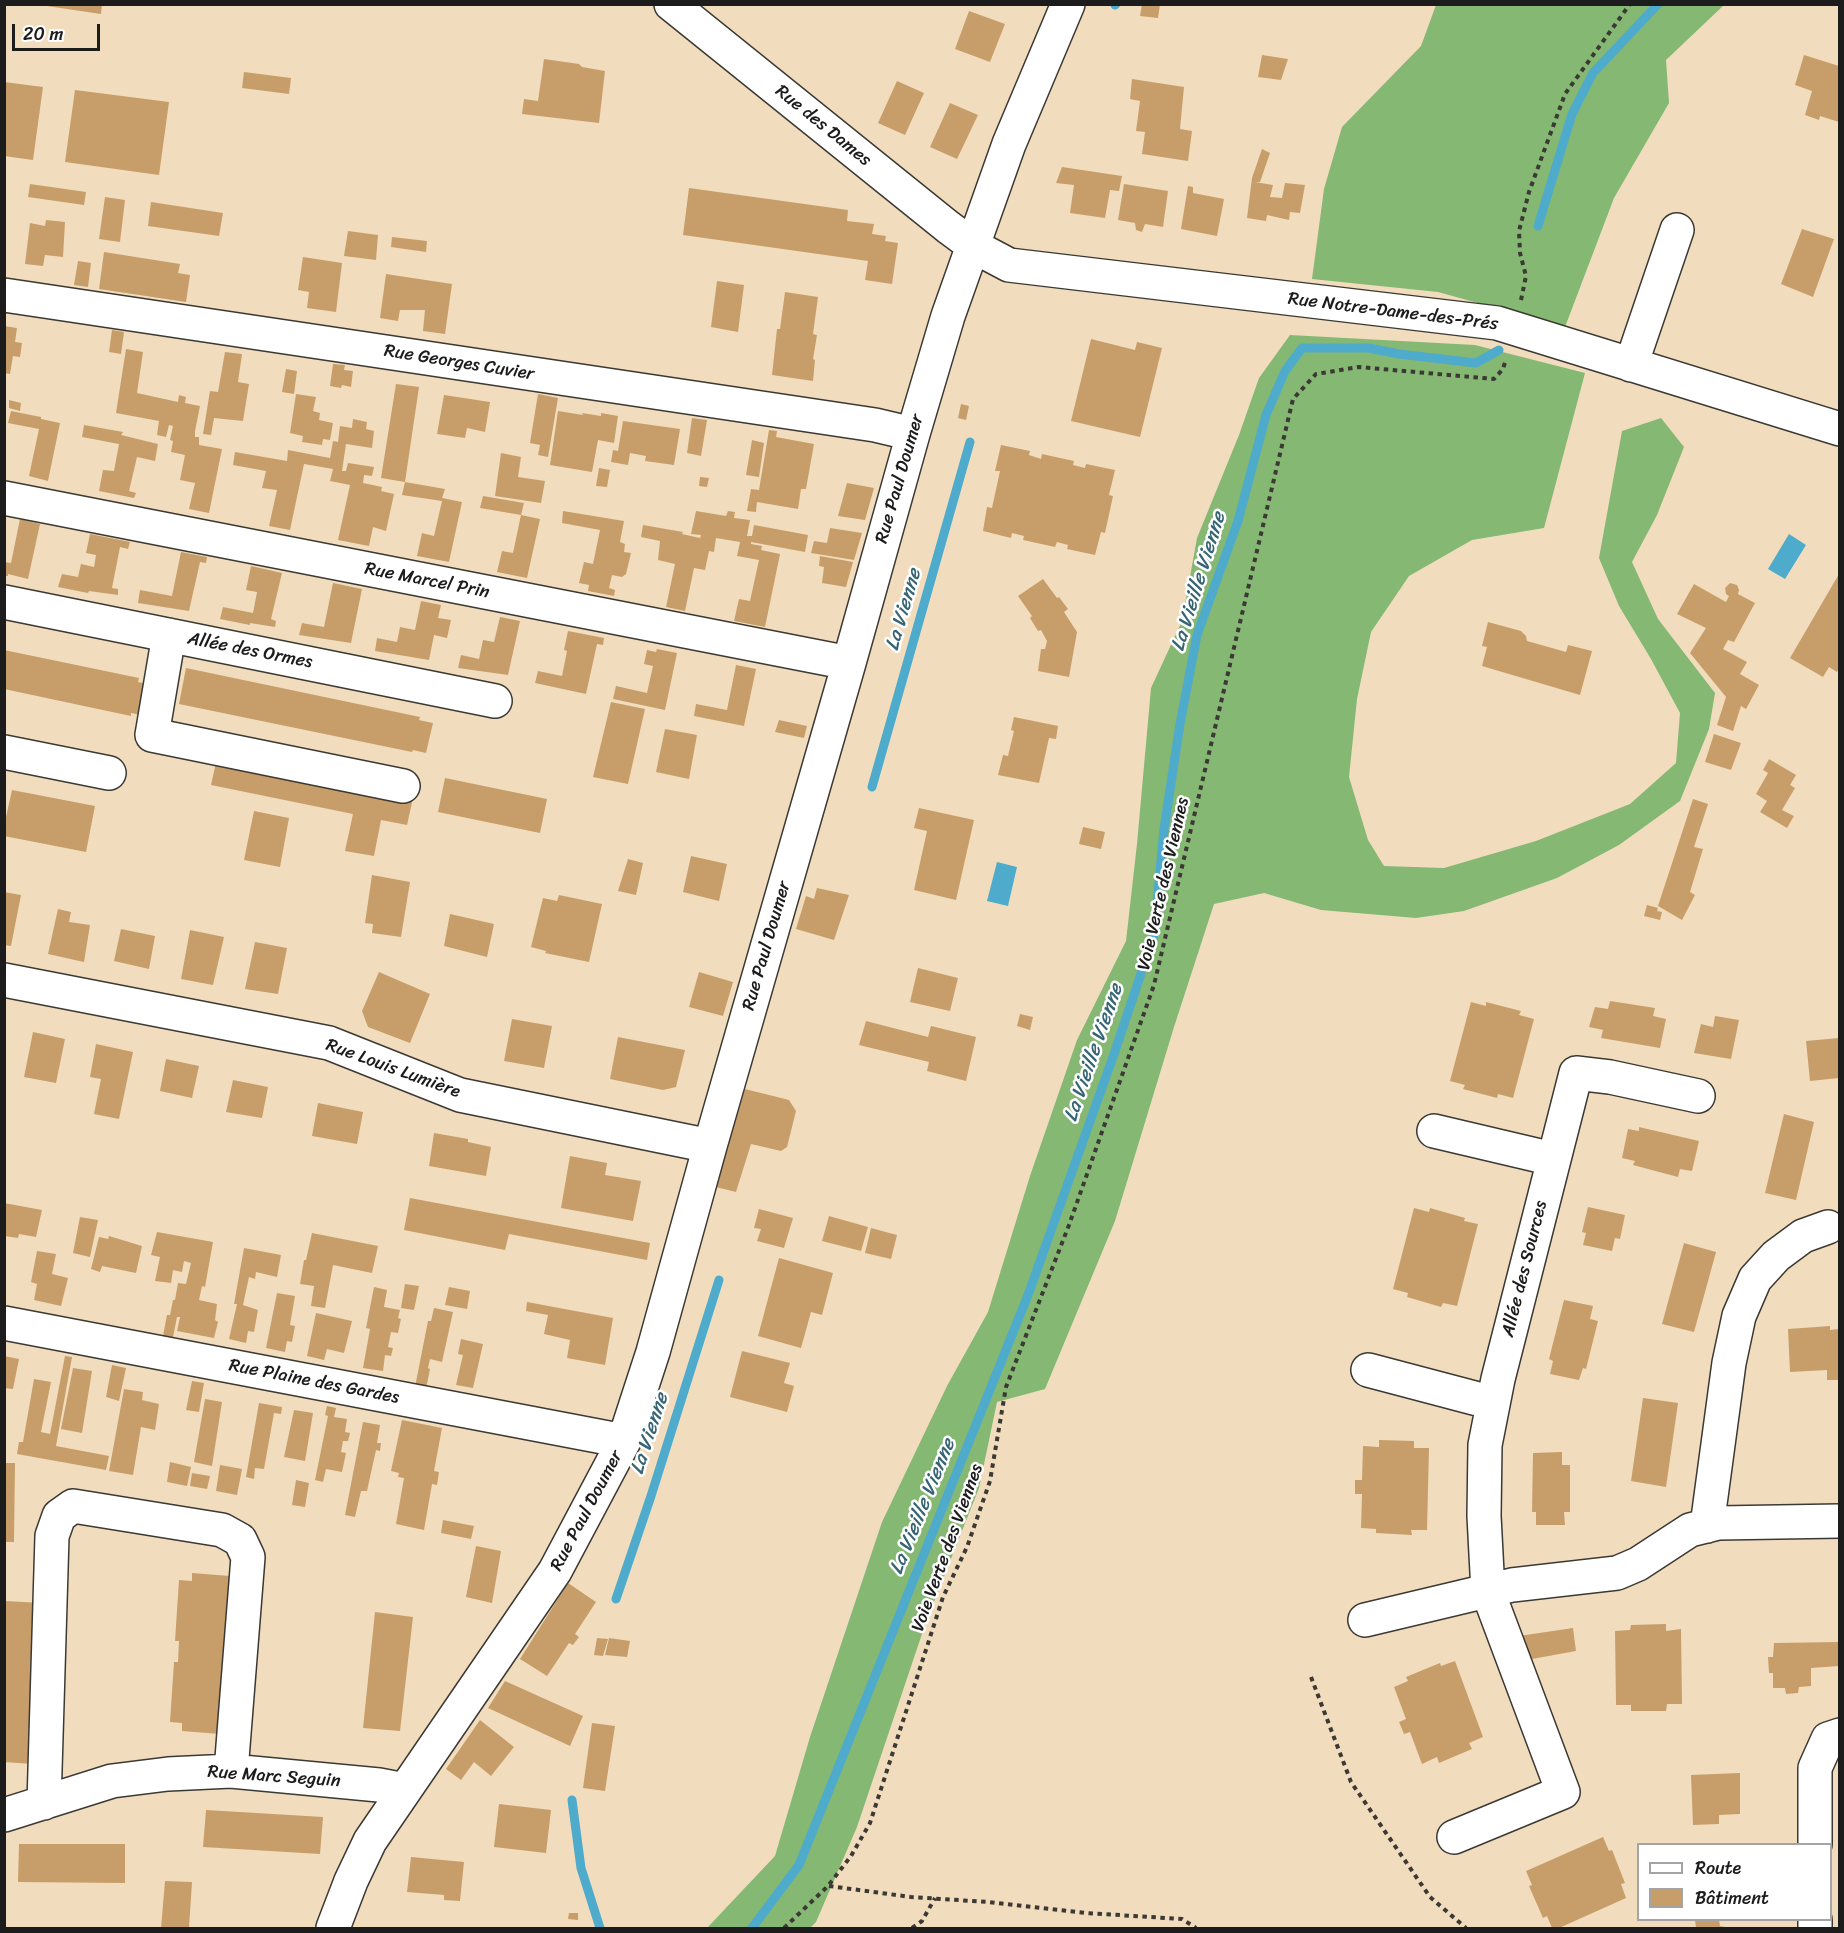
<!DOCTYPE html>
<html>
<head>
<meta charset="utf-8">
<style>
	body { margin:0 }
	#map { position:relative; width:1844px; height:1933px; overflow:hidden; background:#f1ddbd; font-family:Sriracha,sans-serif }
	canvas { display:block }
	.frame { position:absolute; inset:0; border:6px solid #1c1c1c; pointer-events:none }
	.legend { position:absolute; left:1637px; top:1843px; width:195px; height:78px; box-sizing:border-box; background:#fff; border:2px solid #a4a4a4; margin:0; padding:8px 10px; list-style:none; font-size:18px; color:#1c1c1c }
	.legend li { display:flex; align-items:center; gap:12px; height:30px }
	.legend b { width:30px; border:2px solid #a4a4a4 }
	.scale { position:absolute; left:12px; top:24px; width:88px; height:27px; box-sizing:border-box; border:3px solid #1c1c1c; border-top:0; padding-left:8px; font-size:18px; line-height:21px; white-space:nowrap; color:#1c1c1c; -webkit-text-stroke:4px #fff; paint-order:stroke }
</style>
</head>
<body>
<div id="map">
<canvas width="1844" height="1933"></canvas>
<div class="frame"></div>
<ul class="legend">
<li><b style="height:8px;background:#fff"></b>Route</li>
<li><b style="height:16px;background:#c79e69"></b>Bâtiment</li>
</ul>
<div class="scale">20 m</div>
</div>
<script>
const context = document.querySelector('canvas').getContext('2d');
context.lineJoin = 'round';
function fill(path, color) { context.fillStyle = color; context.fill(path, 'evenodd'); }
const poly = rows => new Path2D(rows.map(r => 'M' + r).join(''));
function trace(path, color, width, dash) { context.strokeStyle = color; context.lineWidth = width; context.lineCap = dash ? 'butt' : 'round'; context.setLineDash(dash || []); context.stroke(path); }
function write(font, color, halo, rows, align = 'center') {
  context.font = font + ' Sriracha,sans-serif'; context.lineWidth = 5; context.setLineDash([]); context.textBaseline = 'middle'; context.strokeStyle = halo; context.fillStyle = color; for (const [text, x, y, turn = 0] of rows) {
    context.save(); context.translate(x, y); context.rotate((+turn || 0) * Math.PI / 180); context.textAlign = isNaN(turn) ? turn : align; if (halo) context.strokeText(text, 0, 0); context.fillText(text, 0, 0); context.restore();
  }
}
fill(poly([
	[1436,5,1724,5,1666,60,1669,103,1614,198,1565,327,1438,292,1312,279,1324,189,1342,127,1421,46],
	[1290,335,1475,345,1585,373,1544,528,1472,540,1409,576,1371,632,1357,699,1349,777,1368,840,1384,866,1444,868,1536,841,1630,804,1676,763,1680,713,1651,659,1619,606,1599,558,1622,431,1661,418,1684,447,1657,515,1632,562,1658,619,1715,693,1709,729,1680,801,1619,845,1557,878,1464,911,1416,918,1321,910,1264,893,1214,904,1174,1027,1115,1221,1045,1389,997,1402,979,1488,926,1622,857,1827,816,1922,810,1928,707,1928,775,1856,810,1737,882,1522,947,1386,988,1312,1030,1176,1077,1040,1126,941,1137,844,1151,688,1182,621,1197,538,1239,435,1259,378]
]), '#84b873');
fill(poly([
	[1789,534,1806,545,1785,579,1768,569],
	[997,862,1017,867,1008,906,987,901]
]), '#4eabcc');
trace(poly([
	[1115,5,1116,4],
	[1538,226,1572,114,1593,73,1658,4],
	[872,787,970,442],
	[616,1599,651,1496,719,1280],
	[572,1800,581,1868,600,1928],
	[752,1928,799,1865,1028,1295,1113,1057,1154,935,1164,829,1180,724,1197,635,1238,521,1266,415,1285,371,1302,348,1369,348,1399,354,1476,363,1499,350]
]), '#4eabcc', 9);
fill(poly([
	[33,4,102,4,101,14],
	[1142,4,1160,4,1158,18,1140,16],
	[969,11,1005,24,990,62,955,49],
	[1262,55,1288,59,1281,80,1258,77],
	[1804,55,1839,66,1839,122,1820,116,1819,120,1805,115,1812,91,1795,85],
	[544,59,579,64,582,67,605,71,599,123,522,114,524,99,538,101],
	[244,72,291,78,289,94,242,88],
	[1132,79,1184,87,1180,129,1192,131,1188,161,1142,154,1145,132,1136,131,1140,101,1130,99],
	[897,81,924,93,905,135,878,123],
	[4,82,43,87,33,160,4,156],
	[75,90,169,102,159,175,65,162],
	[950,103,978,115,957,159,930,147],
	[1262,149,1270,153,1260,182,1255,182,1273,185,1270,197,1282,198,1285,183,1305,185,1300,213,1290,212,1289,220,1267,215,1266,221,1247,218,1252,178],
	[1062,167,1122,176,1119,191,1110,190,1105,218,1070,213,1074,185,1056,183],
	[30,184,86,192,84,205,28,197],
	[1124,184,1168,191,1163,227,1145,224,1142,232,1136,230,1135,223,1118,220],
	[1188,186,1193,187,1193,193,1224,199,1217,236,1181,229],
	[689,188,848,210,847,221,874,224,872,234,886,236,885,241,898,243,892,284,865,280,868,261,683,235],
	[105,197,125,200,120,242,99,239],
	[151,202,223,213,219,236,148,226],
	[46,220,65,222,63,257,45,255,43,266,25,264,30,223,45,226],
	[1802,229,1834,239,1813,297,1781,284],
	[348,231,378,235,376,260,344,256],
	[392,237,427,241,426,252,391,247],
	[104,252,180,264,178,273,190,275,186,302,99,289],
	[303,257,342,263,336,312,307,308,309,292,298,290],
	[78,261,91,263,88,287,74,285],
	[386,274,452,284,445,334,423,331,425,310,400,310,398,321,380,318],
	[717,281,744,285,738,332,711,327],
	[785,292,818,297,813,334,817,335,813,359,815,360,813,381,772,375,777,329,780,329],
	[4,326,17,328,15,342,22,343,20,357,13,356,10,374,4,373],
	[112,330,124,332,121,354,109,352],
	[1091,339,1135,350,1137,342,1162,348,1140,437,1071,421],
	[126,349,143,352,137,393,178,402,179,395,186,397,185,403,200,406,195,431,195,437,199,437,199,445,222,449,209,513,189,509,195,483,180,480,185,455,171,452,173,441,170,440,173,426,169,425,166,437,157,435,159,421,116,413],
	[225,352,242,354,238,382,249,384,243,421,214,418,211,435,203,434,210,391,218,392],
	[333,364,345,365,344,370,353,371,351,387,342,385,341,388,330,386],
	[286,369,297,371,294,394,282,392],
	[396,384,419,387,405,482,381,478],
	[296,394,316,397,313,411,320,413,319,420,333,423,330,440,323,439,322,445,302,442,303,436,290,433],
	[538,394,558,398,548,457,538,455,540,445,530,443],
	[444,395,490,402,485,432,467,428,465,438,437,434],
	[9,400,21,403,20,411,9,408],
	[961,404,969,406,966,420,958,418],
	[11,411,41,417,41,419,60,423,48,481,29,476,39,429,8,423],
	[558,411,583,415,582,413,601,416,601,413,618,416,614,443,598,440,592,472,550,465],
	[692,418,707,420,701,456,687,453],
	[353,419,367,422,366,429,374,431,372,448,346,444,342,471,346,471,348,463,374,467,372,476,364,475,363,483,382,487,381,491,394,494,386,531,373,527,369,546,338,540,350,485,330,481,333,469,304,464,290,530,269,526,277,490,262,488,266,471,233,465,235,452,287,461,288,450,330,458,333,441,338,442,340,426,352,428],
	[623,421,680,429,674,465,645,461,646,456,630,453,628,465,611,462,613,450,618,451],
	[84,425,123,432,121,435,158,444,155,461,137,457,129,491,136,493,134,498,99,491,103,470,114,471,119,444,82,437],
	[769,430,777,431,776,437,814,444,806,489,801,489,798,509,757,502,756,512,747,511,751,489,759,490],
	[752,440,764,443,759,477,746,475],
	[1001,445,1030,451,1029,455,1041,459,1042,454,1074,461,1073,465,1085,468,1086,464,1115,470,1109,495,1113,496,1105,533,1101,532,1095,555,1067,549,1068,545,1057,542,1055,547,1023,540,1024,536,1012,533,1011,538,983,531,987,507,992,508,1000,471,995,471],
	[501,453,521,457,518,477,545,481,541,503,495,496],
	[599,468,610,470,607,487,596,486],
	[700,477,709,478,707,487,699,486],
	[405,482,445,489,442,498,462,502,449,562,417,556,422,533,434,536,442,501,402,495],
	[847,483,874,488,865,520,838,516],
	[483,496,524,503,521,515,480,508],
	[563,511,624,521,620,542,625,544,624,552,631,553,626,574,622,577,612,575,609,588,615,590,614,596,588,591,589,585,579,583,584,562,593,564,600,530,562,523],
	[696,511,726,516,728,511,735,512,734,518,750,520,747,536,752,536,754,525,808,535,805,552,751,542,751,544,762,546,761,550,780,554,765,627,734,621,739,599,750,601,759,560,737,556,740,542,716,538,714,552,709,551,705,570,694,568,685,611,666,607,675,564,658,560,660,541,641,537,643,525,683,532,682,534,700,538,701,535,691,534],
	[521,515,540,519,527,578,497,572,502,551,513,553],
	[20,519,40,524,28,579,8,574,8,576,4,576,4,562,11,563],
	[830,528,862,533,854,560,811,553,814,541,827,543],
	[90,534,130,542,128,549,120,547,112,588,118,589,118,595,89,591,88,593,58,587,62,574,78,577,81,564,94,567,96,555,86,553],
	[181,552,207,557,206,563,200,562,189,611,138,603,140,590,172,596],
	[820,556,853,562,846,587,822,583,824,567,819,566],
	[251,566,282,573,271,619,276,621,275,627,250,623,250,625,220,619,223,607,253,613,257,592,246,590],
	[1839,574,1839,668,1837,672,1829,667,1823,677,1790,658],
	[1043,579,1057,598,1059,597,1068,609,1064,612,1077,632,1069,677,1038,671,1041,649,1045,649,1047,641,1041,630,1038,631,1030,618,1032,616,1018,596],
	[333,583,362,589,351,643,299,635,302,623,324,627],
	[1730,583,1737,585,1739,590,1738,594,1755,603,1734,642,1728,640,1723,649,1747,662,1740,674,1759,685,1746,709,1741,706,1733,731,1717,725,1726,697,1690,653,1706,628,1677,614,1694,584,1726,602,1729,596,1726,594,1725,588],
	[421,601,441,605,438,618,451,620,447,638,434,635,429,660,375,651,377,638,397,642,400,627,415,630],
	[500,617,520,621,508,675,458,668,461,655,479,659,483,640,494,642],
	[1488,622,1521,631,1526,636,1527,641,1566,652,1568,645,1592,651,1580,695,1482,666,1487,647,1482,646],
	[568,631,604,638,603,645,597,644,586,694,535,683,538,671,562,676,567,651,564,650],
	[657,649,677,653,665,710,613,699,616,686,647,693,653,666,644,664,647,650,656,652],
	[4,650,139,678,138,682,152,685,145,716,131,713,131,716,4,689],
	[736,665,756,669,744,726,694,716,696,704,727,710],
	[186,668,420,717,419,720,433,723,426,753,413,750,412,752,179,704],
	[611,702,645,709,628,784,593,777],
	[1014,717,1058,726,1056,739,1049,738,1039,783,998,775,1003,755,1008,756,1014,731,1011,730],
	[779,720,807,726,804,738,775,732],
	[665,729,697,735,689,779,656,772],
	[1714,734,1741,743,1731,770,1705,762],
	[217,758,413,798,407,825,381,820,374,856,345,851,353,814,211,785],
	[1769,759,1796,775,1790,785,1795,788,1782,810,1794,816,1787,828,1760,812,1767,801,1756,794,1768,773,1763,770],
	[445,778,547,799,540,833,438,812],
	[12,790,95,806,86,852,4,836,4,826],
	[1693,799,1708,804,1694,847,1703,849,1690,892,1695,895,1682,920,1658,906],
	[919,808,974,820,956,900,914,890,927,831,914,828],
	[254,811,289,818,280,867,244,860],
	[1083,827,1105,832,1101,849,1079,844],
	[691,856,727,864,719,901,683,892],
	[628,859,643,863,636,895,618,891],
	[372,875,410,882,401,937,372,933,373,924,365,923],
	[817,888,849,895,834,940,796,929,806,896,814,899],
	[4,892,21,895,11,946,4,945],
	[559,895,602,904,589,962,545,953,546,951,531,947,543,898,557,901],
	[1647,905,1658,908,1657,911,1662,912,1660,920,1644,916],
	[58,909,71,912,69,922,90,925,84,962,48,954],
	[450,914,494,924,487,957,444,946],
	[121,929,155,936,149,969,114,961],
	[190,930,224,937,213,985,181,979],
	[255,942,287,948,278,994,245,989],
	[918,968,958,978,950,1011,910,1002],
	[379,972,430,994,410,1043,368,1027,362,1011],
	[699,972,733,982,723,1016,689,1007],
	[1610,1001,1655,1008,1653,1016,1666,1019,1660,1048,1601,1038,1603,1030,1589,1027,1595,1007,1608,1009],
	[1471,1002,1486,1006,1486,1002,1521,1011,1519,1015,1534,1019,1513,1098,1498,1094,1497,1098,1463,1089,1465,1085,1450,1081],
	[1020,1014,1033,1017,1030,1030,1017,1026],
	[1715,1016,1739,1020,1731,1059,1694,1053,1701,1024,1713,1027],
	[512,1019,552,1026,544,1068,504,1061],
	[866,1021,928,1037,931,1026,976,1037,966,1081,927,1071,929,1062,859,1045],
	[33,1032,65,1039,56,1083,24,1077],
	[618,1037,685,1050,676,1087,663,1090,610,1079],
	[1839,1038,1839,1078,1810,1081,1806,1041],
	[96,1044,133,1052,119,1119,94,1114,101,1079,90,1077],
	[166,1059,199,1066,192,1098,160,1091],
	[233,1080,268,1087,262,1118,226,1112],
	[745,1089,789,1100,796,1111,787,1147,781,1151,751,1144,736,1192,716,1187],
	[318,1103,363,1112,357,1144,312,1136],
	[1784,1114,1814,1122,1796,1200,1765,1193],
	[1639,1127,1699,1141,1692,1171,1680,1169,1678,1177,1633,1165,1635,1161,1622,1158,1628,1129,1639,1131],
	[434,1133,468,1139,468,1142,491,1147,486,1176,429,1166],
	[570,1156,607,1163,605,1175,641,1181,633,1221,561,1208],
	[410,1198,650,1243,647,1260,509,1234,505,1250,404,1230],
	[4,1203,42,1210,36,1237,19,1234,18,1238,4,1236],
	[1588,1207,1625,1215,1620,1239,1615,1238,1612,1251,1583,1245,1586,1233,1582,1232],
	[1414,1208,1429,1212,1430,1208,1465,1218,1464,1221,1478,1224,1457,1306,1443,1303,1441,1307,1407,1297,1408,1293,1393,1289],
	[759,1209,793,1218,784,1248,757,1241,761,1229,754,1228],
	[829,1216,868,1227,861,1251,822,1241],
	[80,1217,98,1220,90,1257,73,1253],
	[871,1228,897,1235,891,1259,865,1253],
	[157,1232,213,1242,205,1287,202,1286,199,1300,217,1304,215,1320,218,1322,214,1338,177,1331,180,1317,177,1317,173,1337,163,1336,167,1315,170,1315,173,1300,175,1300,178,1283,186,1284,191,1263,184,1261,182,1272,173,1270,171,1283,155,1281,160,1257,151,1255],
	[312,1233,378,1246,372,1273,333,1265,325,1308,311,1306,314,1286,300,1284,304,1260,306,1260],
	[109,1236,142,1246,136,1273,102,1266,100,1272,91,1269,99,1237,108,1239],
	[1684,1243,1716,1252,1694,1332,1662,1324],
	[244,1248,281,1255,277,1277,256,1272,255,1279,249,1277,243,1305,258,1310,254,1332,248,1331,246,1343,229,1339,237,1304,234,1304],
	[37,1251,56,1254,52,1274,68,1278,61,1306,34,1300,37,1284,31,1282],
	[779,1258,833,1273,822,1315,811,1312,801,1348,758,1336],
	[405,1284,419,1286,414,1310,401,1308],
	[374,1287,387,1290,384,1307,400,1310,398,1318,401,1319,398,1333,391,1332,388,1347,393,1348,391,1356,385,1355,383,1371,363,1368,370,1329,366,1328],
	[449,1287,470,1291,467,1309,445,1305],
	[277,1293,295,1296,290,1325,295,1326,292,1342,287,1341,285,1352,266,1348],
	[1564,1300,1593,1306,1590,1319,1598,1321,1586,1369,1583,1368,1579,1380,1550,1374,1553,1361,1549,1359],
	[527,1302,613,1318,605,1365,567,1358,570,1340,544,1334,548,1315,526,1311],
	[434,1308,453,1312,442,1362,430,1359,428,1368,430,1369,426,1389,415,1387,428,1321,431,1321],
	[316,1313,352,1321,344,1353,327,1349,324,1360,307,1356],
	[1830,1326,1830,1330,1839,1329,1839,1380,1827,1380,1827,1370,1790,1372,1788,1329],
	[461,1339,483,1344,473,1388,456,1385,463,1355,458,1354],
	[742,1351,790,1363,784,1383,794,1386,787,1412,730,1397],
	[4,1356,19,1359,13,1389,4,1388],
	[65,1356,72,1357,56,1446,109,1456,106,1470,17,1454,19,1442,23,1442,34,1379,51,1382,41,1432,50,1434],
	[112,1365,126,1368,119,1401,106,1397],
	[73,1368,92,1371,82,1433,61,1429],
	[192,1381,204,1383,199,1412,186,1410],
	[124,1389,143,1392,142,1400,159,1404,155,1430,141,1427,133,1475,109,1471],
	[1643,1398,1678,1403,1666,1487,1631,1481],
	[205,1399,222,1402,212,1466,194,1462],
	[259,1403,282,1407,281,1414,274,1413,264,1469,255,1468,254,1479,246,1477],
	[327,1406,336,1408,334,1417,347,1419,345,1432,350,1433,348,1441,343,1441,341,1452,346,1453,342,1472,326,1469,323,1482,315,1480,328,1416,325,1415],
	[294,1410,313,1413,305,1461,284,1457],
	[402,1420,442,1428,434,1471,439,1472,437,1485,432,1484,424,1530,396,1524,404,1478,398,1477,399,1473,391,1471],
	[363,1422,380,1425,377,1443,381,1443,380,1451,376,1450,367,1491,361,1491,355,1517,345,1515],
	[1379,1440,1414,1441,1414,1448,1429,1448,1427,1530,1411,1530,1412,1535,1376,1533,1376,1529,1361,1528,1362,1494,1355,1494,1355,1480,1362,1480,1363,1446,1379,1447],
	[1562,1452,1562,1465,1570,1465,1570,1512,1564,1512,1565,1525,1536,1525,1536,1512,1532,1512,1533,1453],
	[170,1462,191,1467,187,1486,167,1482],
	[4,1463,15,1463,14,1542,4,1542],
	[220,1465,242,1469,237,1495,216,1491],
	[192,1473,210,1476,207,1489,190,1486],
	[296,1480,309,1483,305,1507,292,1505],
	[443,1520,474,1526,471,1539,441,1533],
	[476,1546,501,1551,492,1603,466,1597],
	[192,1573,230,1576,220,1734,182,1731,182,1723,170,1722,174,1662,178,1662,179,1641,175,1641,179,1580,192,1581],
	[568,1583,596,1602,575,1634,579,1637,573,1645,569,1643,547,1676,520,1659],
	[4,1601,43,1603,33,1764,4,1762],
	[375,1612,413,1617,400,1731,363,1728],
	[1666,1624,1666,1631,1681,1629,1682,1704,1667,1704,1666,1711,1631,1711,1631,1705,1616,1705,1615,1631,1630,1630,1631,1625],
	[1573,1628,1576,1651,1521,1661,1519,1636],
	[597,1638,608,1639,603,1656,594,1655],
	[609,1638,630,1641,627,1657,605,1655],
	[1839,1642,1839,1666,1811,1668,1811,1686,1799,1687,1798,1693,1786,1694,1785,1688,1773,1688,1773,1673,1769,1673,1768,1657,1773,1657,1774,1643],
	[1455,1661,1483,1737,1469,1743,1472,1749,1439,1763,1437,1757,1422,1764,1410,1732,1404,1734,1399,1722,1406,1719,1394,1687,1408,1681,1406,1677,1440,1663,1441,1666],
	[505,1681,583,1716,570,1746,488,1708],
	[480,1720,514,1747,491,1776,474,1762,461,1780,446,1769],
	[592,1723,615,1726,605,1791,583,1788],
	[1740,1773,1740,1814,1719,1815,1719,1824,1693,1825,1691,1775],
	[499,1804,551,1810,546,1853,494,1847],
	[206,1810,323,1817,320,1854,203,1847],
	[1603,1837,1609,1851,1612,1850,1625,1883,1621,1884,1626,1898,1559,1928,1552,1928,1547,1916,1543,1918,1529,1886,1532,1885,1526,1871],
	[19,1844,125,1844,125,1883,18,1882],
	[411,1857,464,1862,460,1901,444,1900,444,1895,407,1892],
	[165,1881,192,1882,189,1928,161,1928],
	[569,1913,578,1913,578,1920,568,1919],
	[1695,1920,1719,1920,1720,1926,1725,1927,1725,1928,1696,1928]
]), '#c79e69');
const minor = poly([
	[671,4,948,227,975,247,1009,265,1497,323,1840,429],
	[4,295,875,425,913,434],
	[1631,365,1677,230],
	[4,498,849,663],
	[4,602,495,701],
	[169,635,152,735,403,786],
	[4,752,109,773],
	[4,980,329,1043,460,1095,710,1146],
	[1434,1131,1553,1159],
	[4,1323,624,1441],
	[1368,1370,1493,1403],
	[1707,1526,1729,1363,1739,1316,1755,1279,1776,1256,1803,1236,1828,1227],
	[1365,1620,1512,1585,1617,1573,1638,1564,1690,1530,1718,1523,1840,1521],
	[44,1803,52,1536,59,1516,73,1506,222,1530,240,1540,248,1557,231,1771],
	[4,1815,112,1781,168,1774,231,1771,379,1785,405,1790],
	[1454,1837,1563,1792,1488,1592,1484,1516,1485,1445,1498,1379,1576,1073,1610,1077,1698,1096],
	[1815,1844,1815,1768,1828,1739,1840,1735],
	[1815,1920,1815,1928],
	[333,1928,351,1881,370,1841,555,1571,624,1441,653,1352,710,1146,849,663,913,434,948,316,1009,144,1068,4]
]);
trace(minor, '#3c3934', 36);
trace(poly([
	[1521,300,1526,276,1520,253,1519,231,1529,192,1565,94,1630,4],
	[1311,1677,1351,1782,1430,1897,1466,1928],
	[829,1886,911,1897,988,1902,1086,1913,1182,1919,1196,1928],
	[784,1928,828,1886,851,1856,870,1823,943,1597,967,1547,990,1481,1006,1387,1069,1225,1154,985,1293,399,1316,374,1359,367,1494,379,1503,369,1506,359],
	[912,1928,922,1921,935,1898]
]), '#3c3934', 4, [4.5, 4.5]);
trace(minor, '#fff', 33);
write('18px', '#1c1c1c', '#fff', [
	["Rue des Dames",823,126,39],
	["Rue Notre-Dame-des-Prés",1393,312,7],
	["Rue Georges Cuvier",459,363,9],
	["Rue Paul Doumer",900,479,-74],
	["Rue Marcel Prin",427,581,11],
	["Allée des Ormes",250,651,11],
	["Voie Verte des Viennes",1164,884,-77],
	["Rue Paul Doumer",767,946,-74],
	["Rue Louis Lumière",393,1069,20],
	["Allée des Sources",1525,1269,-76],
	["Rue Plaine des Gardes",314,1382,11],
	["Rue Paul Doumer",587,1511,-62],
	["Voie Verte des Viennes",948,1548,-70],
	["Rue Marc Seguin",274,1777,4]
]);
write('italic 20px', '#356474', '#fff', [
	["La Vieille Vienne",1199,582,-73],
	["La Vienne",904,610,-74],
	["La Vieille Vienne",1094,1053,-71],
	["La Vienne",650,1434,-72],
	["La Vieille Vienne",923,1507,-68]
]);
</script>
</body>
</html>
